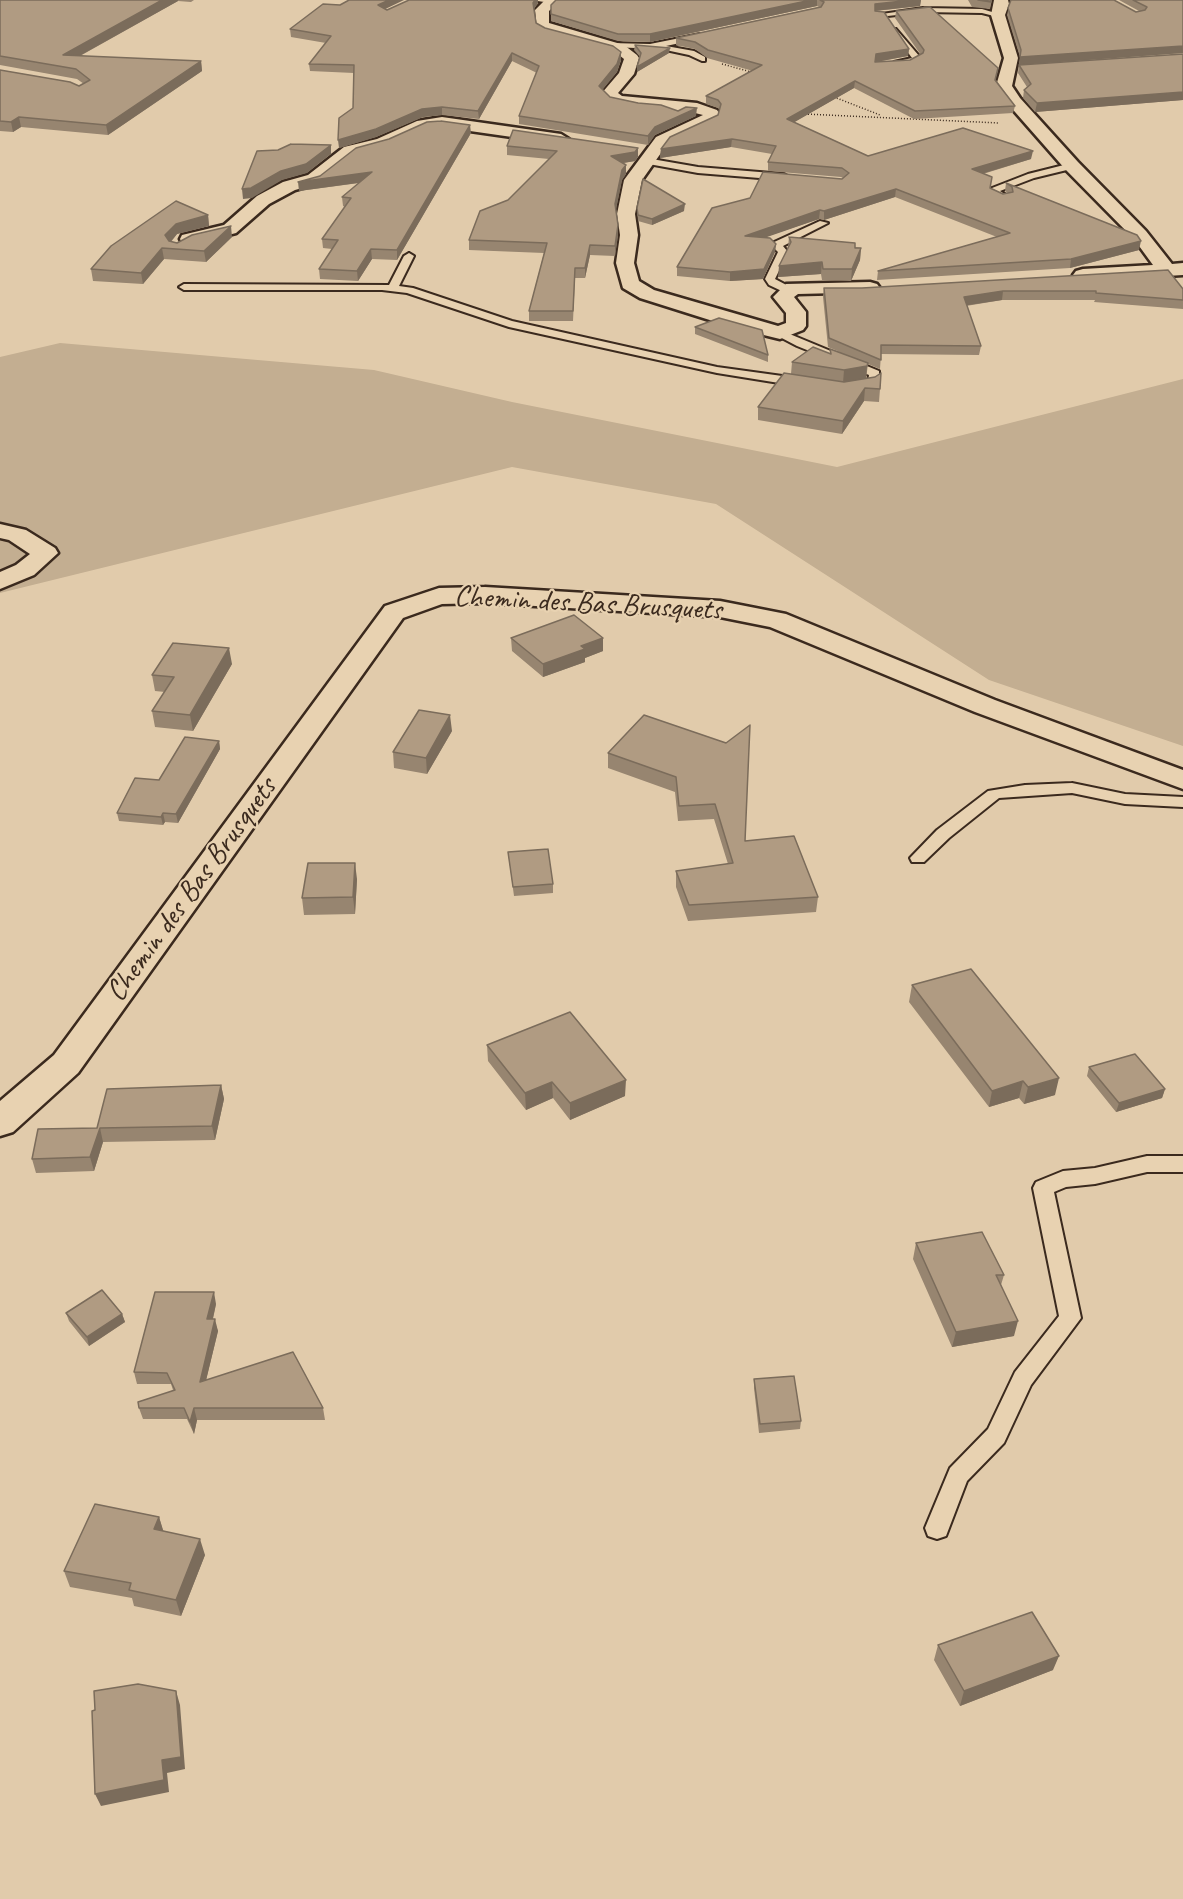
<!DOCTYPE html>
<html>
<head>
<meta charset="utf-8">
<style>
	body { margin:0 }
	canvas { display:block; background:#e1cbab }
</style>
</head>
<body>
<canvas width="1183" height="1899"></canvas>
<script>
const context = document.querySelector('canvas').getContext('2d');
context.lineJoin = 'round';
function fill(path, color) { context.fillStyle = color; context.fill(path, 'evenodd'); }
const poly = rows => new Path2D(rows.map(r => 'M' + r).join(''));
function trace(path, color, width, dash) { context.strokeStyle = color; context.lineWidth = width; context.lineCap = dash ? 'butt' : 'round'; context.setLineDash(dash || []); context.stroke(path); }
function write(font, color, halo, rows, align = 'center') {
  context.font = font + ' Caveat,sans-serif'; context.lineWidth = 4.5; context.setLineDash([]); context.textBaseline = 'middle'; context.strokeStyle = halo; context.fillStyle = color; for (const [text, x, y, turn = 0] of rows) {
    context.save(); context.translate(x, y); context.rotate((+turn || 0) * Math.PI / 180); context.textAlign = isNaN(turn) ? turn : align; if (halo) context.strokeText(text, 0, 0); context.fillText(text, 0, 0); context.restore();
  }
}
fill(poly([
	[60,343,374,370,512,402,837,467,1183,379,1183,746,989,680,716,504,512,467,0,593,0,357]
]), '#c3ae91');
const service = poly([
	[530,0,555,0,556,1,552,3,530,0],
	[923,8,982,9,1002,15,998,17,982,13,923,12,879,17,875,15,923,8],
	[896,29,920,57,920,61,894,66,894,62,912,58,892,31,896,29],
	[700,34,704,36,703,38,666,46,694,51,705,57,705,61,702,61,689,55,661,49,610,47,606,45,610,43,650,44,700,34],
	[646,158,698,167,784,174,789,177,784,180,698,173,643,163,643,159,646,158],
	[1072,163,1077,166,1075,168,1034,178,1000,191,1009,197,1009,201,1003,201,991,195,992,188,1028,174,1072,163],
	[820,221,828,223,783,246,788,252,775,279,794,289,794,293,786,293,769,285,765,279,778,252,771,245,772,243,820,221],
	[409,253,414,256,399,286,413,288,512,321,717,367,804,379,810,383,804,387,717,373,509,327,407,293,382,290,184,290,179,287,184,284,389,285,404,256,409,253],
	[780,330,879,371,879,384,873,388,854,389,854,385,868,382,869,375,797,346,776,335,774,333,780,330],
	[1072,783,1125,794,1183,797,1183,807,1125,804,1072,793,999,798,949,838,924,862,912,862,910,858,937,830,988,791,1025,785,1072,783],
	[1147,1156,1183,1156,1183,1172,1147,1172,1095,1184,1066,1187,1054,1192,1081,1318,1031,1385,1004,1443,967,1481,946,1536,937,1539,928,1536,925,1528,950,1468,988,1429,1015,1372,1059,1316,1033,1188,1036,1182,1063,1171,1095,1168,1147,1156]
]);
const minor = poly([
	[545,0,560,0,549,11,549,23,624,45,637,55,639,58,634,74,618,93,622,96,697,103,717,110,719,113,716,122,668,143,642,180,635,214,638,235,634,263,639,281,654,290,778,326,786,323,786,313,773,297,786,284,870,282,877,284,880,288,877,292,798,294,794,297,806,312,806,326,803,330,780,339,735,328,640,298,623,288,616,263,620,235,617,214,624,180,656,137,703,115,695,113,638,109,611,103,601,94,619,73,624,59,614,51,546,33,537,28,535,10,545,0],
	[994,0,1008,0,1009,4,1005,15,1018,58,1012,86,1020,98,1078,162,1146,231,1172,264,1183,263,1183,275,1083,281,1076,279,1073,275,1076,271,1083,269,1153,265,1134,239,1066,170,1008,104,996,86,1004,58,991,15,994,0],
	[442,117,561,134,569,139,561,144,442,127,427,128,389,146,356,155,320,183,295,190,269,204,236,233,189,245,182,243,180,239,182,235,224,225,257,196,283,182,308,175,344,147,377,139,417,121,442,117],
	[0,524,26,530,55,548,58,553,34,575,0,589,0,572,16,565,30,554,9,540,0,538,0,524],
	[485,587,720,601,786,614,995,700,1183,770,1183,789,975,712,770,627,720,617,485,603,442,604,403,618,78,1073,13,1132,0,1136,0,1101,54,1055,385,606,439,588,485,587]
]);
trace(service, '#3b2a1e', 4);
trace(minor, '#3b2a1e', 5);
trace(poly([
	[722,64,755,73],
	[834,97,880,115],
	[805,114,999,123]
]), '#3b2a1e', 1.5, [1, 2]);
fill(service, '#e8d2b1');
fill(minor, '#e8d2b1');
fill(poly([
	[0,0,194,0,191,2,178,1,80,56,201,61,202,71,108,135,21,127,13,132,0,131,0,70,79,86,84,84,77,79,0,65],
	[409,0,538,0,538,3,534,9,536,23,545,28,621,52,621,60,617,72,602,90,610,97,678,111,696,116,655,135,648,145,519,124,519,116,537,73,512,61,479,119,442,115,423,117,376,137,339,148,353,108,354,73,310,71,309,64,326,43,291,37,290,29,385,9,387,10],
	[556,0,921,0,920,6,875,11,909,49,908,56,876,62,910,60,921,55,895,18,896,11,996,80,1015,106,1013,113,914,119,854,88,794,122,868,156,1031,159,983,174,991,188,1003,194,1008,193,1005,191,1006,183,1139,250,1070,268,877,280,878,271,997,237,895,197,824,220,819,219,765,237,776,244,775,252,763,279,730,281,677,276,677,267,843,178,841,177,768,171,768,162,772,154,731,147,660,158,661,149,718,115,720,110,718,108,706,104,706,96,753,71,707,58,695,49,676,45,676,38,819,7,817,6,650,42,618,41,551,21,551,5],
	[968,0,992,0,990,9,972,7],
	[1010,0,1114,0,1136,12,1139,11,1119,0,1183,0,1183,53,1019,65,1020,57,1007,15,1010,2],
	[635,45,669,53,637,72,637,67,640,57,634,50],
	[1183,54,1183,100,1035,112,1023,98,1024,90,1027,87,1018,73,1019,65],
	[471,133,397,260,372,259,358,281,320,279,319,269,332,249,323,248,322,239,345,207,343,206,342,197,359,183,299,191],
	[507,146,638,157,635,161,623,163,626,165,626,174,622,180,616,209,618,225,618,235,615,256,590,255,585,278,575,278,573,321,529,321,529,311,544,253,469,250,469,240,549,159,507,155],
	[637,208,684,211,652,225,638,221],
	[208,215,209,226,177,234,171,242,177,243,232,237,206,262,164,259,143,284,93,281,91,269],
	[789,237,861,248,860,260,851,281,822,280,821,274,778,277,788,247],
	[824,288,1183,289,1183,309,1094,302,1095,300,1002,300,966,306,981,346,979,355,881,354,880,369,868,364,866,379,880,389,879,402,864,401,842,434,758,420,758,407,791,374,792,362,830,354,830,349,840,352,828,347,823,297],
	[695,327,768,355,768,362,695,334],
	[511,638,603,651,585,658,585,662,543,677,512,651],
	[232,664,193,731,155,727,152,711,165,692,155,691,152,675],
	[644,715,745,841,818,897,816,912,688,921,676,887,676,871,728,864,714,819,678,821,675,792,608,768,608,753],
	[452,731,427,774,394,768,393,752],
	[219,741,220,749,178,823,165,822,163,825,119,821,117,813,159,780],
	[508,852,553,884,553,893,514,896],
	[357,879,355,914,304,915,302,898],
	[912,985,1055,1095,1024,1104,1019,1098,989,1107,909,1002],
	[487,1045,625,1096,570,1120,553,1098,526,1110,488,1061],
	[1089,1067,1165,1089,1162,1098,1116,1112,1087,1076],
	[221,1085,224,1099,215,1140,103,1142,94,1171,36,1173,32,1159,97,1128],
	[916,1243,1004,1275,1001,1285,1014,1336,952,1347,913,1259],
	[216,1304,213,1319,218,1331,206,1380,323,1408,325,1420,197,1420,194,1434,187,1419,143,1419,139,1408,173,1390,171,1384,137,1384,134,1372],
	[66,1313,122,1314,125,1322,89,1346,69,1321],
	[754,1379,801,1421,800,1429,759,1433,754,1388],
	[159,1517,163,1531,205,1555,181,1616,134,1606,132,1598,70,1587,64,1571],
	[938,1645,1053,1670,960,1706,934,1660]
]), '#978570');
fill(poly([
	[162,0,178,0,178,1,65,64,63,55],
	[389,0,404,0,379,12,378,5],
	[535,0,538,0,538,3,533,10,533,3],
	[811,0,817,0,817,6,650,42,650,34],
	[912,0,921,0,920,6,874,11,875,4],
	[1183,46,1183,53,1019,65,1020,57],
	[670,48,669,53,637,72,637,67],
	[909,49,908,56,876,62,876,54],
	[621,52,621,60,617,72,599,94,599,86],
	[512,53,512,61,479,119,478,111],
	[201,61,202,71,108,135,106,125],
	[855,81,854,88,786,127,787,119],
	[1183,92,1183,100,1035,112,1037,103],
	[442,107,442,115,423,117,376,137,339,148,338,140,422,109],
	[697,108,696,116,655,135,648,145,648,136,655,127],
	[19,117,21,127,13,132,11,122],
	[470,125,471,133,397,260,397,250],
	[732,139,731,147,660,158,661,149],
	[331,145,331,154,307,173,282,180,252,198,243,199,242,189,281,171],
	[638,148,638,157,635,161,611,165,611,156],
	[1033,151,1031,159,971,177,972,169],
	[626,165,626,174,622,180,615,214,615,204,622,170],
	[372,172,372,181,299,191,298,182],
	[896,189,895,197,824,220,824,211],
	[685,204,684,211,652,225,652,219],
	[820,210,819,219,744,245,745,236],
	[208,215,209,226,177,234,167,246,165,235,176,224],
	[618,225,618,235,615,256,615,246],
	[231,226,232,237,206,262,204,251],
	[1141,241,1139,250,1070,268,1071,259],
	[776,244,775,252,763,279,730,281,730,272],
	[590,245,590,255,585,278,585,268],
	[162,248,164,259,143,284,141,273],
	[861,248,860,260,851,281,852,269],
	[371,249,372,259,358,281,357,271],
	[822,262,821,274,778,277,779,266],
	[1003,291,1002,300,962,306,964,297],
	[867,366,866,379,843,383,844,370],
	[865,388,864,401,842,434,843,421],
	[603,638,603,651,585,658,585,662,543,677,543,664,581,646],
	[229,648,232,664,193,731,190,715],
	[450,715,452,731,427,774,426,758],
	[219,741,220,749,178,823,176,814],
	[163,813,165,822,163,825,161,817],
	[355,863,357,879,355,914,353,897],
	[1059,1078,1055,1095,1024,1104,1028,1087],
	[626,1080,625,1096,570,1120,570,1103],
	[1023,1081,1019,1098,989,1107,992,1091],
	[552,1082,553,1098,526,1110,525,1093],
	[221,1085,224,1099,215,1140,212,1126],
	[1165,1089,1162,1098,1116,1112,1119,1103],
	[100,1128,103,1142,94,1171,90,1157],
	[214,1292,216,1304,210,1331,207,1319],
	[122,1314,125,1322,89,1346,87,1337],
	[215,1319,218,1331,203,1393,200,1382],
	[1018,1321,1014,1336,952,1347,956,1332],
	[194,1408,197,1420,194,1434,190,1422],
	[159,1517,164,1533,154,1529],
	[200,1539,205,1555,181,1616,176,1600],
	[1059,1656,1053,1670,960,1706,964,1691],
	[176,1691,180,1705,185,1769,167,1773,169,1792,101,1806,95,1794]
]), '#7b6c5b');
const building = poly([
	[0,0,162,0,63,55,201,61,106,125,19,117,11,122,0,121,0,70,70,82,79,86,90,80,76,69,0,56,0,0],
	[349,0,389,0,378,5,387,10,409,0,535,0,533,3,536,23,545,28,613,46,621,52,617,64,599,86,610,97,638,103,661,105,678,111,686,107,697,108,655,127,648,136,519,116,539,66,512,53,478,111,442,107,422,109,376,129,338,140,339,118,353,108,354,65,309,64,331,36,290,29,323,4,340,5,349,0],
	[556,0,811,0,650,34,618,34,551,14,551,5,556,0],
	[820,0,912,0,875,4,875,11,884,12,909,49,876,54,875,62,910,60,923,53,924,50,896,11,930,7,998,68,995,80,1015,106,915,111,855,81,787,119,868,156,963,128,1033,151,972,169,992,177,990,188,1003,194,1013,192,1012,187,1006,183,1137,235,1141,241,1071,259,878,271,1010,233,896,189,824,211,820,210,745,236,770,238,776,244,764,269,730,272,677,267,712,208,750,198,763,172,842,179,849,173,842,168,768,162,776,146,732,139,661,149,670,137,718,115,721,104,718,100,706,96,762,65,708,50,695,42,676,38,821,7,824,2,820,0],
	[978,0,991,0,991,2,978,0],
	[1011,0,1114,0,1136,12,1145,10,1147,7,1133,0,1183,0,1183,46,1020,57,1021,50,1008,8,1011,0],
	[635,45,670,48,637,67,641,53,635,45],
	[1183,54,1183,92,1037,103,1024,90,1031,84,1019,65,1183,54],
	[441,121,470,125,397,250,371,249,357,271,319,269,338,240,322,239,351,198,342,197,372,172,298,182,320,176,356,148,389,139,427,122,441,121],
	[513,130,638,148,635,152,611,156,626,165,622,170,615,204,618,225,615,246,590,245,585,268,575,268,573,311,529,311,547,243,469,240,480,211,508,200,557,151,507,146,513,130],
	[291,144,331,145,306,164,281,171,251,188,242,189,257,151,278,150,291,144],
	[643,179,685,204,652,219,638,215,637,208,643,179],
	[176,201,208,215,176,224,165,235,169,241,177,243,192,235,231,226,204,251,162,248,141,273,91,269,111,246,176,201],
	[789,237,855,243,855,248,861,248,852,269,823,269,822,262,779,266,791,242,789,237],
	[1168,270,1183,289,1183,300,1096,293,1096,291,1003,291,964,297,981,346,881,345,881,360,829,338,824,288,862,288,1168,270],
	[719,318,762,330,768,355,695,327,719,318],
	[813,347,831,354,830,349,868,363,867,366,844,370,792,362,813,347],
	[784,373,844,382,875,377,881,373,880,389,865,388,843,421,758,407,784,373],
	[574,615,603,638,581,646,585,649,543,664,511,638,574,615],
	[173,643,229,648,190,715,152,711,174,677,152,675,173,643],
	[419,710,450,715,426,758,393,752,419,710],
	[644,715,726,743,750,725,745,841,794,836,818,897,689,905,676,871,733,863,715,804,679,806,676,777,608,753,644,715],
	[185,737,219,741,176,814,163,813,161,817,117,813,135,778,159,780,185,737],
	[548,849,553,884,513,887,508,852,548,849],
	[308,863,355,863,353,897,302,898,308,863],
	[971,969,1059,1078,1028,1087,1023,1081,992,1091,912,985,971,969],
	[570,1012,626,1080,570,1103,552,1082,525,1093,487,1045,570,1012],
	[1135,1054,1165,1089,1119,1103,1089,1067,1135,1054],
	[221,1085,212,1126,100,1128,90,1157,32,1159,38,1129,97,1128,107,1089,221,1085],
	[982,1232,1004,1275,996,1275,1018,1321,956,1332,916,1243,982,1232],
	[102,1290,122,1314,87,1337,66,1313,102,1290],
	[155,1292,214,1292,207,1319,215,1319,200,1382,293,1352,323,1408,194,1408,190,1422,184,1408,139,1408,138,1402,175,1390,167,1373,134,1372,155,1292],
	[794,1376,801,1421,760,1424,754,1379,794,1376],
	[95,1504,159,1517,154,1529,200,1539,176,1600,129,1590,131,1583,64,1571,95,1504],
	[1032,1612,1059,1656,964,1691,938,1645,1032,1612],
	[138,1684,176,1691,181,1757,162,1760,164,1780,95,1794,92,1711,95,1710,94,1691,138,1684]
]);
fill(building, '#b09b82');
trace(building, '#7b6c5b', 1.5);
write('30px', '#3b2a1e', '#e8d2b1', [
	["Chemin des Bas Brusquets",588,604,3],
	["Chemin des Bas Brusquets",192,890,-54]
]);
</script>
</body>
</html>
